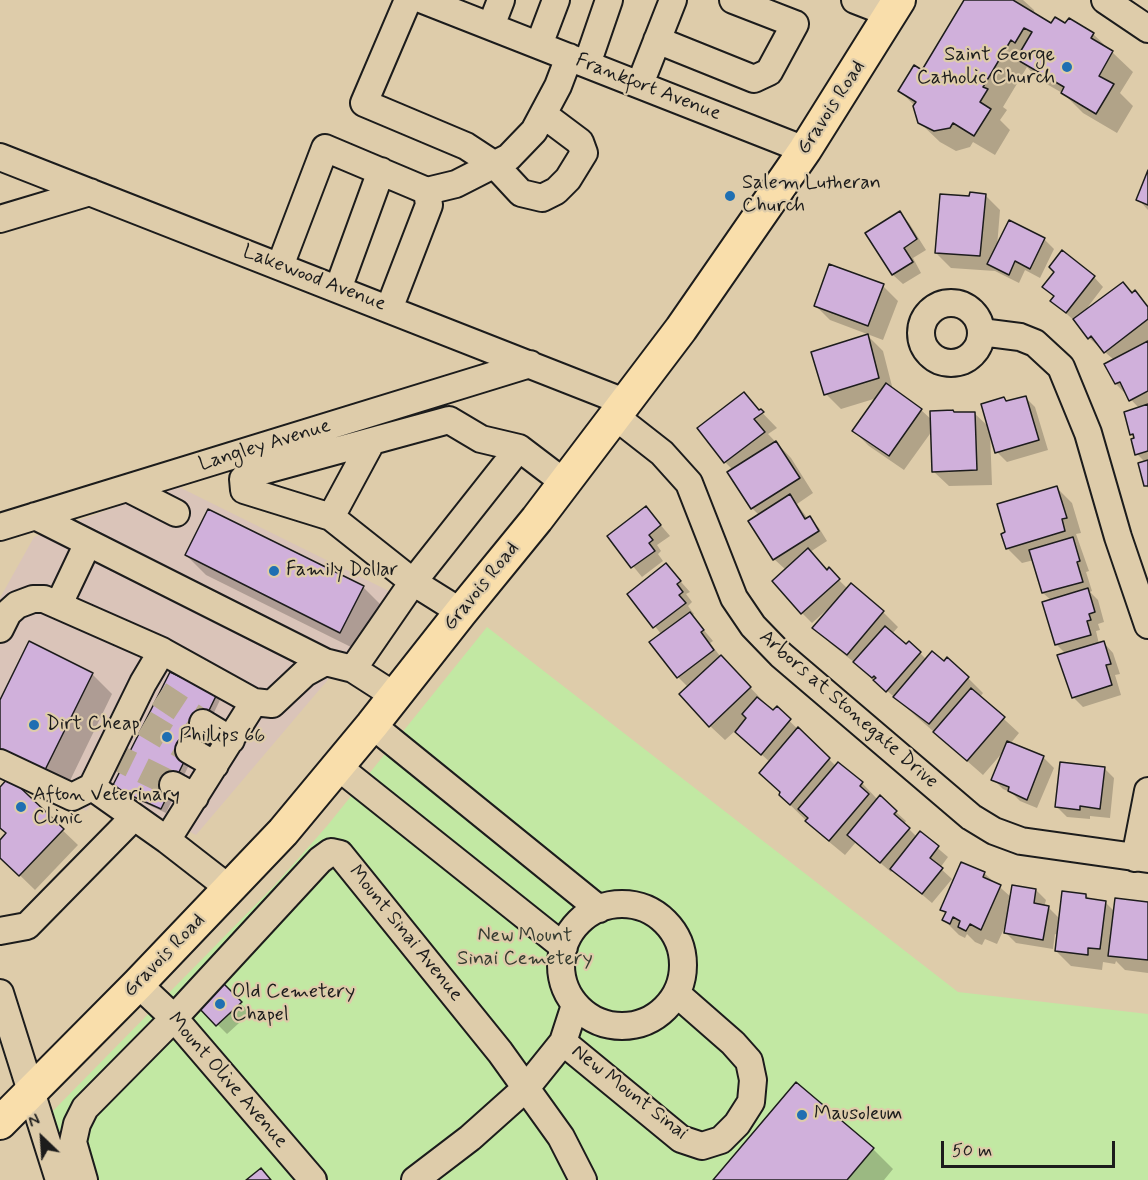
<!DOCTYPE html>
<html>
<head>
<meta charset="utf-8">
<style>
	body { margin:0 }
	#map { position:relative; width:1148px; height:1180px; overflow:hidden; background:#deccaa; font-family:Mynerve,sans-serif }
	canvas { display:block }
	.north { position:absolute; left:12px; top:1108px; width:60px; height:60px; -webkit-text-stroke:4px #deccaa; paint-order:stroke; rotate:335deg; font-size:16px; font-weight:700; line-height:24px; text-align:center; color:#1c1c1c }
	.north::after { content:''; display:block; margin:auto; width:21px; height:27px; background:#1c1c1c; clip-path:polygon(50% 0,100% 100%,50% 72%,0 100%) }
	.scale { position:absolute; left:941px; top:1141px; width:174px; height:27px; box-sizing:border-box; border:3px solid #1c1c1c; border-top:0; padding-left:8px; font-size:18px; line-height:21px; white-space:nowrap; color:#1c1c1c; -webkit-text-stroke:4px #deccaa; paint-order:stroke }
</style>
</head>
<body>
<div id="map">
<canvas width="1148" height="1180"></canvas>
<div class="north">N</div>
<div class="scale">50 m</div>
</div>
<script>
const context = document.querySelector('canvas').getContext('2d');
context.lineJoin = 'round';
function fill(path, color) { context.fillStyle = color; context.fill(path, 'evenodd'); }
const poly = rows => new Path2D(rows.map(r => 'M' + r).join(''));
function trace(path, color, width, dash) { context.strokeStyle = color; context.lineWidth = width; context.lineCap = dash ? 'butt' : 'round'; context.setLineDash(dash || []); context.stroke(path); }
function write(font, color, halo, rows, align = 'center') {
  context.font = font + ' Mynerve,sans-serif'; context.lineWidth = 4.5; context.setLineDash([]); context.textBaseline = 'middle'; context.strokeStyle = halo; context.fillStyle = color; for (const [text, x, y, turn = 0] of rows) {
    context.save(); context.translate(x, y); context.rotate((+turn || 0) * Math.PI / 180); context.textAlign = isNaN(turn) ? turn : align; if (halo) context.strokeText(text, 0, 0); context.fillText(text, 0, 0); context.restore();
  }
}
fill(poly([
	[175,485,399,596,196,835,104,789,86,811,0,759,0,598,34,537]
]), '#dac4b9');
fill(poly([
	[487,627,958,992,1148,1014,1148,1180,68,1180,49,1115,274,886,327,826]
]), '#c2e8a3');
fill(poly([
	[964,0,1023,0,1034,10,1035,16,1052,25,1066,25,1093,34,1133,72,1120,93,1133,106,1117,133,1083,113,1064,94,1038,79,1027,67,1003,107,1007,110,1000,120,1010,130,995,155,973,142,970,147,956,151,940,142,919,122,915,106,900,91,922,72],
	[1148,174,1148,210,1138,199],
	[985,195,1000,210,997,247,1044,239,1054,249,1040,278,1025,270,1019,283,995,271,951,268,936,253,971,198],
	[899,213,909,223,926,250,913,258,921,273,903,284,893,275,867,233],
	[1094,277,1103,287,1084,312,1123,284,1148,305,1148,488,1146,485,1145,462,1137,454,1136,438,1132,434,1139,408,1116,384,1106,364,1114,360,1089,338,1077,323,1052,301,1055,298,1044,287],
	[883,286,898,301,883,340,830,320,815,305],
	[868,336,883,351,893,390,921,410,932,420,955,414,974,413,990,428,1004,398,1008,402,1025,397,1035,407,1048,450,1007,462,997,452,990,432,992,485,949,486,933,471,932,431,904,470,869,446,854,431,877,398,841,409,826,394],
	[744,394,777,428,768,434,791,458,813,493,797,504,808,519,809,518,819,528,827,541,810,552,848,589,851,585,883,612,898,627,892,634,906,646,920,653,927,660,968,678,983,693,980,697,1019,733,1010,744,1044,758,1054,768,1037,808,1020,801,1012,793,1003,789,993,779,1003,752,983,775,860,667,830,643,815,628,833,607,831,606,812,623,802,613,786,570,774,559,759,515,752,508,733,470,725,462],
	[1057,488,1072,503,1081,533,1076,534,1089,571,1086,572,1092,591,1090,592,1098,600,1104,622,1098,624,1100,630,1096,631,1099,644,1104,643,1113,653,1120,674,1115,675,1121,695,1083,707,1073,697,1066,654,1056,644,1052,601,1043,593,1034,560,1022,563,1007,548],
	[646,508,670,536,657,545,661,551,658,554,663,561,642,577,609,537],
	[186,555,363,587,383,607,361,652,206,575],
	[666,565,690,592,686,594,692,602,688,606,694,614,692,616,713,641,710,643,720,656,765,703,774,712,777,709,836,766,862,783,878,800,896,812,906,821,904,824,917,837,920,833,948,857,940,868,952,879,932,903,893,870,891,872,856,842,845,855,822,836,780,795,770,762,735,731,725,740,710,726,688,687,678,677,662,635,629,594],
	[92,674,112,694,65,791,0,758,0,703],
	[216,696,220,700,166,813,118,791,114,787],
	[1104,768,1114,778,1110,818,1090,816,1090,819,1067,817,1057,807],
	[9,779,78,845,35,890,0,856,0,842,8,834,0,826,0,789],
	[984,873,1012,898,1036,890,1046,900,1044,907,1048,907,1060,919,1086,895,1091,901,1106,903,1115,912,1148,903,1148,973,1125,970,1116,961,1115,964,1103,962,1102,970,1071,966,1056,951,1058,935,1055,934,1053,949,1016,943,1006,933,1007,922,997,944,985,939,982,945,975,942,967,934,965,938,959,935,944,920,946,914,941,910],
	[223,985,250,1013,227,1034,200,1007],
	[796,1085,873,1149,893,1169,884,1180,715,1180]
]), '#0003');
const building = poly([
	[964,0,1013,0,1051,23,1055,17,1065,23,1069,18,1094,33,1091,38,1113,51,1099,76,1114,84,1096,114,1061,93,1064,87,1016,59,1032,32,1024,28,1015,43,1011,40,983,87,988,89,980,102,991,109,974,136,953,123,950,128,934,131,918,123,913,106,916,102,898,91,914,65,922,70,964,0],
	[1148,170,1148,205,1136,200,1148,170],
	[970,192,986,194,980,256,935,253,940,194,969,196,970,192],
	[900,211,917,239,904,248,913,262,892,275,865,233,900,211],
	[1009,220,1045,238,1030,269,1015,261,1009,275,987,264,1009,220],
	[1062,250,1095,276,1066,313,1050,301,1054,296,1042,287,1054,272,1049,267,1062,250],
	[829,264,884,284,868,326,814,306,829,264],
	[1123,282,1132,293,1135,290,1148,307,1148,319,1104,353,1091,336,1088,339,1073,319,1123,282],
	[868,334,879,378,824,395,811,352,868,334],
	[1148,341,1148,391,1129,401,1120,382,1115,384,1104,364,1148,341],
	[886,383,922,409,889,456,852,431,886,383],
	[744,392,759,410,761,409,764,412,754,419,765,432,724,463,697,428,744,392],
	[1026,396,1039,440,995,453,981,404,1004,397,1006,401,1026,396],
	[1148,404,1148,451,1135,455,1131,439,1134,438,1133,434,1130,435,1124,412,1148,404],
	[953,410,954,412,975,412,977,470,932,472,930,411,953,410],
	[776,441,800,478,751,509,727,472,776,441],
	[1148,460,1148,486,1144,486,1138,463,1148,460],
	[1057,486,1067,518,1062,519,1065,531,1006,549,1001,534,1005,532,997,504,1057,486],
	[790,494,805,519,810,516,819,531,773,560,748,521,790,494],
	[646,506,661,525,649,535,653,540,649,543,655,551,631,568,607,536,646,506],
	[208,509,364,586,340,633,185,555,208,509],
	[1073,537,1080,561,1077,562,1083,582,1042,593,1029,550,1073,537],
	[808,548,827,570,829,567,840,579,801,614,772,581,808,548],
	[666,563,681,581,677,584,683,592,679,595,686,603,653,628,627,594,666,563],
	[851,583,884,611,847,655,812,628,851,583],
	[1088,588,1095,612,1089,614,1091,620,1087,621,1091,635,1055,645,1042,602,1088,588],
	[690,612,704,630,701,632,714,650,677,678,649,642,690,612],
	[885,626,906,644,909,641,921,652,886,692,873,680,876,678,874,676,872,678,853,662,885,626],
	[29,641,93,673,44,772,0,750,0,700,29,641],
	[1104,641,1111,664,1106,665,1112,685,1072,698,1057,655,1104,641],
	[932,651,944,661,947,657,969,677,929,724,893,697,932,651],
	[721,655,751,687,709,727,679,694,721,655],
	[170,672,217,694,161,809,112,787,170,672],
	[971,688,1005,717,967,761,933,732,971,688],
	[757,697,773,710,777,706,791,719,761,755,735,732,746,718,742,714,757,697],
	[798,727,830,758,790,805,779,795,780,792,759,773,798,727],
	[1007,741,1044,756,1027,800,1008,791,1009,787,991,780,1007,741],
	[838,762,863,782,860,786,869,794,829,841,805,821,808,818,798,809,838,762],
	[1060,762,1105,767,1100,809,1080,806,1080,810,1055,807,1060,762],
	[9,777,64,829,19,876,0,858,0,840,6,833,0,828,0,787,9,777],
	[880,795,897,811,894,814,910,828,880,863,847,835,880,795],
	[920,831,939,846,930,858,943,868,922,894,890,869,920,831],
	[961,862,985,872,983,877,1001,885,981,930,970,924,966,931,958,927,960,921,953,917,950,924,942,920,946,912,940,910,961,862],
	[1012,885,1036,889,1034,903,1049,906,1043,940,1004,933,1012,885],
	[1062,891,1086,894,1086,898,1106,901,1100,949,1088,948,1088,955,1055,951,1062,891],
	[1115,898,1148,902,1148,960,1108,956,1115,898],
	[223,983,242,1002,216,1026,198,1007,223,983],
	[796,1082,874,1148,847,1180,713,1180,796,1082],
	[261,1168,271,1180,246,1180,261,1168]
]);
fill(building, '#d0b0db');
trace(building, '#1c1c1c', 1.5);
trace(poly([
	[159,694,203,723],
	[144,723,189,750],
	[108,753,173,785]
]), '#b7a98e', 26, [26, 13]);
const minor = poly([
	[408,0,364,103,466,146,495,165,521,193,542,198,556,191,568,179,584,153,580,142,544,115],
	[423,0,805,150],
	[855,0,891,14],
	[1105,0,1148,29],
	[491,26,501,0],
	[657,40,754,79,769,72,795,24,733,0],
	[539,45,556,0],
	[587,64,609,0],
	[640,84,673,0],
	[0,157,627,403],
	[0,219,90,192],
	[280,266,325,148,427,191,456,184,509,157,534,131,558,86,569,57],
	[338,289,381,171],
	'921 333a30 30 0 1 1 60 0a30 30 0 1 1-60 0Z',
	[389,309,429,205,427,191],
	[981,332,1020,337,1035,343,1061,367,1088,433,1118,537,1148,625],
	[616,417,662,453,689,483,734,598,753,626,781,655,971,817,994,831,1021,841,1148,859],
	[127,488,176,513],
	[35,516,325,662],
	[331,517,244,490,243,479,262,471,372,441],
	[0,527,530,364],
	[59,604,88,543],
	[461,612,413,582,331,517,372,441,449,420,481,439,519,448,565,483],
	[0,629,8,613,17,605,33,599,44,599,162,651],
	[353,669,413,582,519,448],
	[203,723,231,740],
	[372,725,599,909],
	[189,750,215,765],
	[0,763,72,797,92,787],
	[337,766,564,947],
	[173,785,195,797],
	[167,840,254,702],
	[1135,858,1148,791],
	[230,889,167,840,92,787,143,683,162,651,254,702,272,704,305,673,325,662,353,669,395,696],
	'561 965a61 61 0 1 1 122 0a61 61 0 1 1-122 0Z',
	[0,931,27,926,134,817],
	[138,984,174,1018,313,1180],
	[0,993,59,1180],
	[563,1042,681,1139,702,1146,721,1140,737,1124,751,1102,753,1080,749,1061,733,1043,677,994],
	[84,1180,73,1142,77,1124,85,1108,174,1018,320,860,331,852,340,854,500,1052,561,1137,583,1180],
	[415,1180,470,1138,526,1088,563,1042,575,1005]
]);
const major = poly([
	[0,1123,138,984,283,832,372,725,461,612,537,519,681,329,805,150,899,0]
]);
trace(minor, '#1c1c1c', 30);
trace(major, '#1c1c1c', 36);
trace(minor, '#deccaa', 26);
trace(major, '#f9deab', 32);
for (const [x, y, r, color] of [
	[1067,67,6,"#1f6fb2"],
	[730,196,6,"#1f6fb2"],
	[274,571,6,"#1f6fb2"],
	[34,725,6,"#1f6fb2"],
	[167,737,6,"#1f6fb2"],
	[21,807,6,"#1f6fb2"],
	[220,1004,6,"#1f6fb2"],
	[802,1115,6,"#1f6fb2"]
]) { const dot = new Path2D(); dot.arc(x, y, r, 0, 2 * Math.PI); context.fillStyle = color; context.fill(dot); trace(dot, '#deccaa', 2); }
write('20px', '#1c1c1c', '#deccaa', [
	["Saint George",1055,56,"right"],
	["Catholic Church",1055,79,"right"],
	["Salem Lutheran",742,184],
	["Church",742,207],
	["Family Dollar",286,571],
	["Dirt Cheap",46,725],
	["Phillips 66",179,737],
	["Afton Veterinary",33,796],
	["Clinic",33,819],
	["Old Cemetery",232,993],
	["Chapel",232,1016],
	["Mausoleum",814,1115]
], 'left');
write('20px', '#1c1c1c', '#deccaa', [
	["Frankfort Avenue",648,88,21],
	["Gravois Road",832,108,-57],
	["Lakewood Avenue",314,279,21],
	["Langley Avenue",265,446,-17],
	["Gravois Road",482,587,-51],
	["Arbors at Stonegate Drive",848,710,41],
	["Mount Sinai Avenue",405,934,51],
	["Gravois Road",165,956,-46],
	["Mount Olive Avenue",227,1081,49],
	["New Mount Sinai",629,1093,38]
]);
write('20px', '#353b30', '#deccaa', [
	["New Mount",525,937],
	["Sinai Cemetery",525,960]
]);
</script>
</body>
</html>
